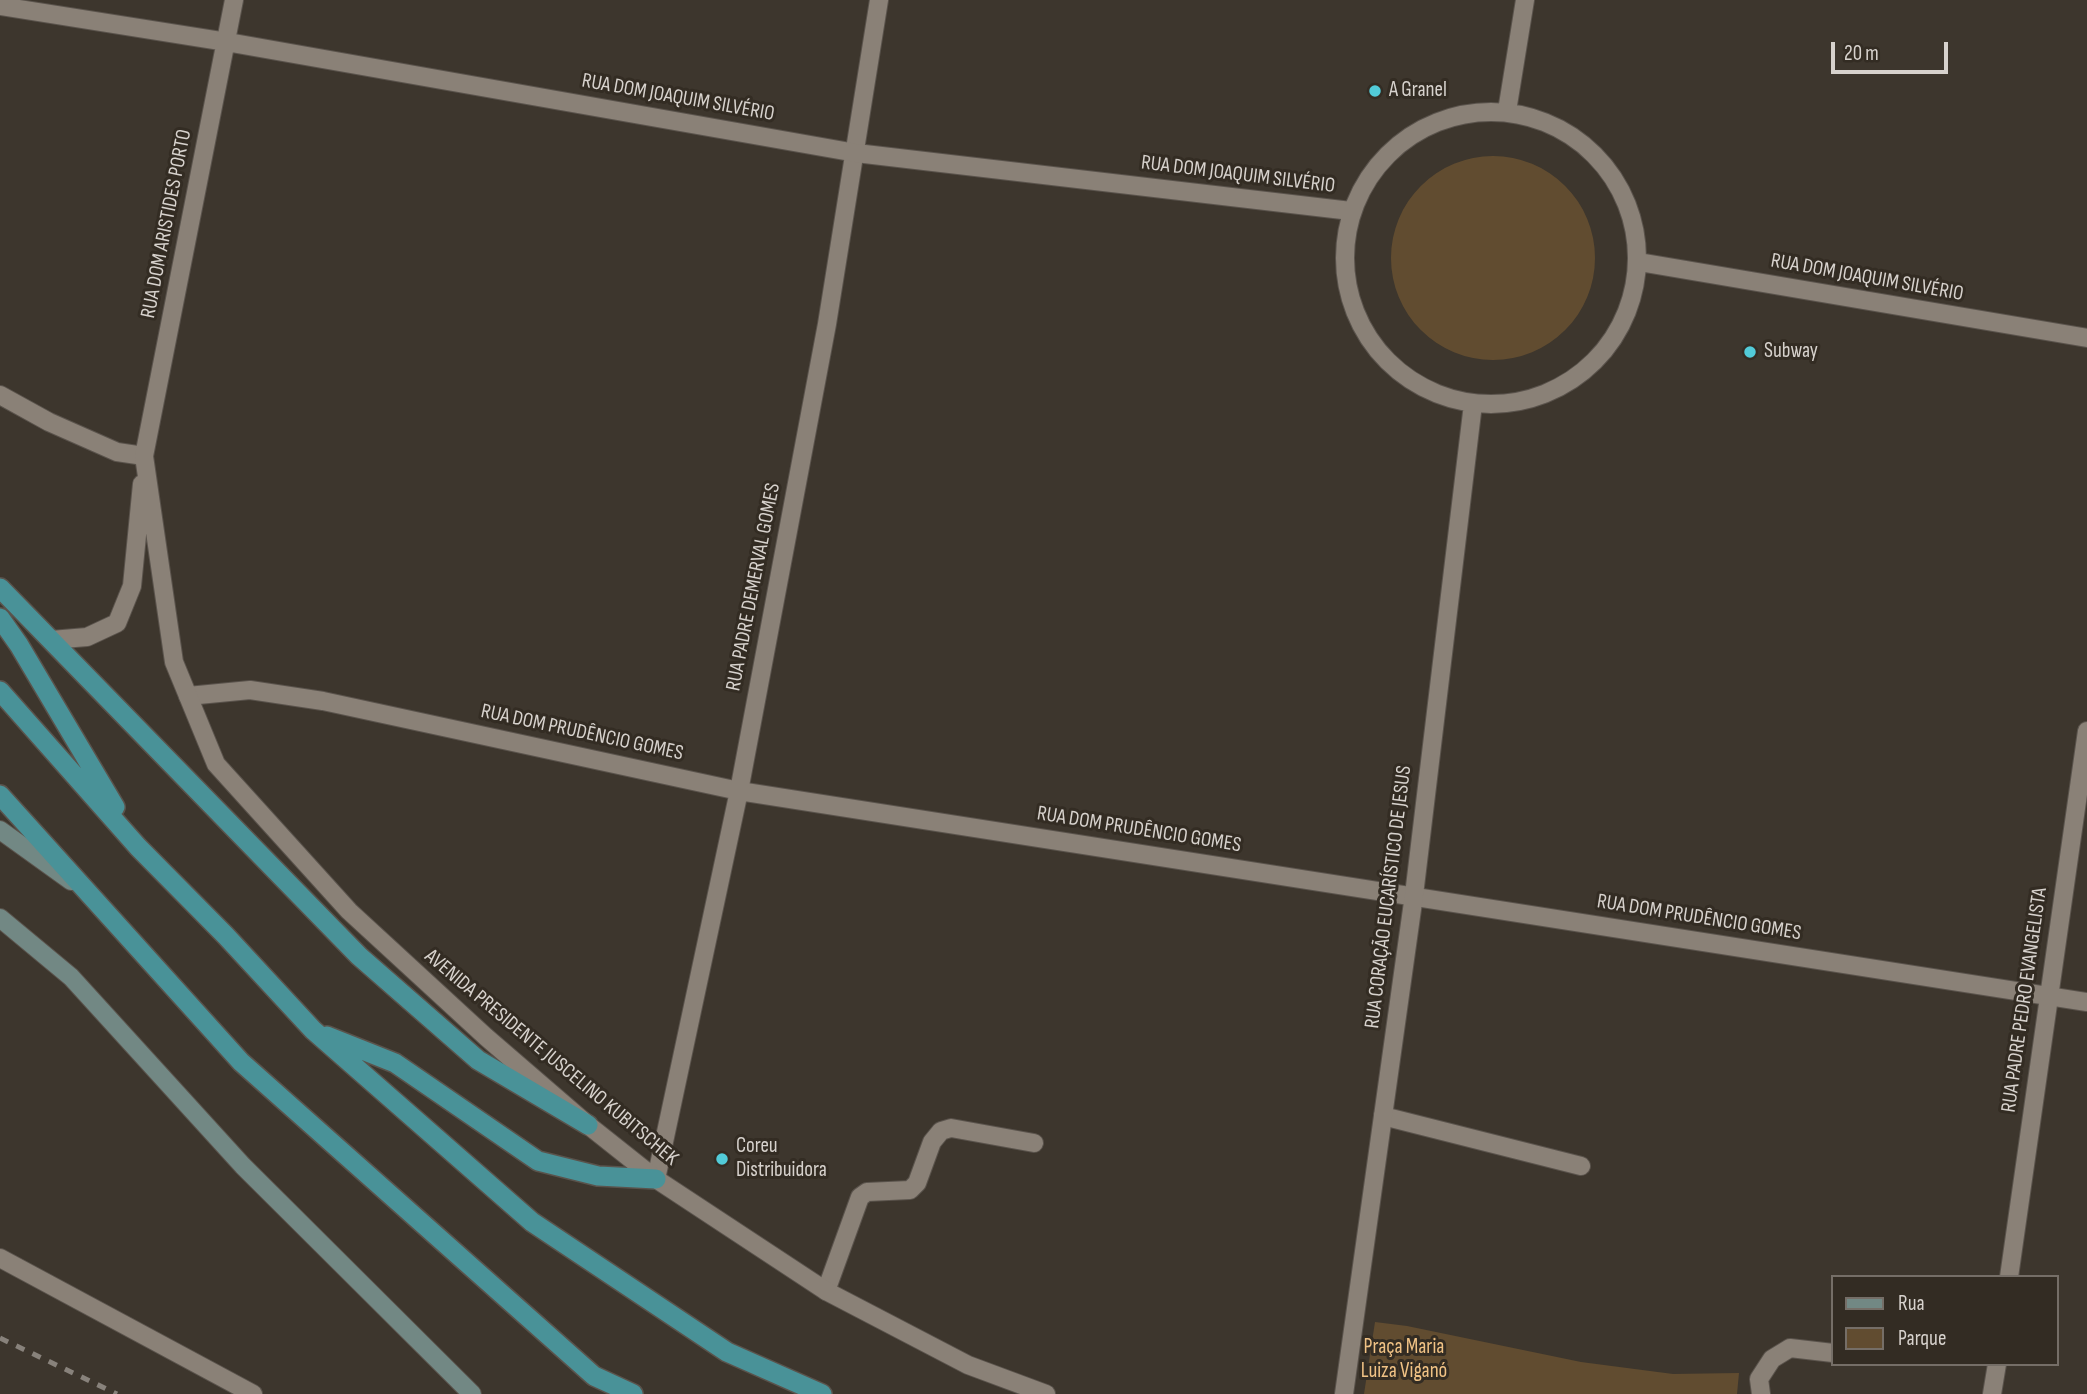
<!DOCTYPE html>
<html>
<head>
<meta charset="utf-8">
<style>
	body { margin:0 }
	#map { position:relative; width:2087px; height:1394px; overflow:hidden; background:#3d362d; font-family:"Sofia Sans Condensed",sans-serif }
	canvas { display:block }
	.legend { position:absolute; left:1831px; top:1275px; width:228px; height:91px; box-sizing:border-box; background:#332c23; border:2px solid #756e67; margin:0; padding:9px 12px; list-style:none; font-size:21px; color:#d7d2cd }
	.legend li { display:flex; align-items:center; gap:14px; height:35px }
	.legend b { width:35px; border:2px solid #756e67 }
	.scale { position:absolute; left:1831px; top:42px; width:117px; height:32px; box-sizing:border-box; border:4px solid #d7d2cd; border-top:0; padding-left:9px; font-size:21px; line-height:24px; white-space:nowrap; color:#d7d2cd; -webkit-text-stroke:5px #332c23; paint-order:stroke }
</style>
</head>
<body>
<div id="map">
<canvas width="2087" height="1394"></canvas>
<ul class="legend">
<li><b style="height:9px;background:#728884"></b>Rua</li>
<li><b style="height:19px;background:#614c30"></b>Parque</li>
</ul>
<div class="scale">20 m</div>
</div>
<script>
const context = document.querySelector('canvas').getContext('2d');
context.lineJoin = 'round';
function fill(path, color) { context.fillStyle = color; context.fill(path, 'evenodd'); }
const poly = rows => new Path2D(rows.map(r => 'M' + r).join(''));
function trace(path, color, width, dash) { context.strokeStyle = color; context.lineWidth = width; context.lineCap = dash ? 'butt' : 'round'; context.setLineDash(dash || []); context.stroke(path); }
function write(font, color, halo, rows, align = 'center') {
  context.font = font + ' "Sofia Sans Condensed",sans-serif'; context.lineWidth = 6; context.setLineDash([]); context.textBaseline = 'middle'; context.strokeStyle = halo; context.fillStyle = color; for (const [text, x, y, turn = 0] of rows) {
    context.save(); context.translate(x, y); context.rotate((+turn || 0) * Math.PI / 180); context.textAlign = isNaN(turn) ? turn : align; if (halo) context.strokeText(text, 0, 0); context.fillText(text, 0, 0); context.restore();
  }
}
fill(poly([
	'1391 258a102 102 0 1 1 204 0a102 102 0 1 1-204 0Z',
	[1375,1322,1407,1326,1581,1362,1673,1374,1739,1373,1737,1394,1364,1394]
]), '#614c30');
const service = poly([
	[0,395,49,422,117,452,144,456],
	[1383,1116,1581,1166],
	[826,1291,860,1197,867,1192,910,1190,917,1183,932,1142,941,1131,951,1128,1034,1143],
	[1761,1394,1759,1379,1772,1359,1790,1348,1833,1353]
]);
const minor = poly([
	[188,696,250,690,323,701,739,791,2087,1002],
	[656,1179,739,791,827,324,879,0],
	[0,1258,253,1394],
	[2009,1277,2087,731],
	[1992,1394,1997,1364]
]);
const tertiary = poly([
	[234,0,144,456,174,662,216,764,349,911,486,1037,588,1125,656,1179,826,1291,968,1365,1046,1394],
	[0,6,227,42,856,153,1351,211],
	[1507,111,1525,0],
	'1345 258a146 146 0 1 1 292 0a146 146 0 1 1-292 0Z',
	[1639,262,2087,338],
	[51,640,87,637,117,623,132,586,142,484],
	[1344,1394,1414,895,1473,404]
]);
const secondary = poly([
	[0,830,71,881],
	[0,918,71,977,243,1166,472,1394]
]);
const trunk = poly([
	[0,588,359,956,478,1060,588,1125],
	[0,618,19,645,115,807],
	[0,691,138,847,226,936,313,1030,532,1222,727,1352,822,1394],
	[0,795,241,1062,594,1376,633,1394],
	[327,1036,395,1063,538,1161,598,1176,656,1179]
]);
trace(service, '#5a534c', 20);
trace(minor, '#5a534c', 20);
trace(tertiary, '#5a534c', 20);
trace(secondary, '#5a534c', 20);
trace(trunk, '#5a534c', 22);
trace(service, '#8a8177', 18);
trace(minor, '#8a8177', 18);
trace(tertiary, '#8a8177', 18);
trace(secondary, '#728884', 18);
trace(trunk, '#499298', 19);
trace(poly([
	[0,1338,117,1394]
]), '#88827b', 5, [9, 9]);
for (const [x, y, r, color] of [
	[1375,91,7,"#52cbd8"],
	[1750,352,7,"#52cbd8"],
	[722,1159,7,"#52cbd8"]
]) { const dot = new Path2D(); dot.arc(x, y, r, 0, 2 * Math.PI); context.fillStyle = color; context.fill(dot); trace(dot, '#332c23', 2.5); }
write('21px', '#d7d2cd', '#332c23', [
	["A Granel",1389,91],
	["Subway",1764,352],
	["Coreu",736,1147],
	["Distribuidora",736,1171]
], 'left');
write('21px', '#d7d2cd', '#332c23', [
	["RUA DOM JOAQUIM SILVÉRIO",678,98,10],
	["RUA DOM JOAQUIM SILVÉRIO",1238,175,7],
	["RUA DOM ARISTIDES PORTO",167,224,-79],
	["RUA DOM JOAQUIM SILVÉRIO",1867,278,10],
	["RUA PADRE DEMERVAL GOMES",754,587,-79],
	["RUA DOM PRUDÊNCIO GOMES",582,733,12],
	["RUA DOM PRUDÊNCIO GOMES",1139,830,9],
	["RUA CORAÇÃO EUCARÍSTICO DE JESUS",1389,897,-83],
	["RUA DOM PRUDÊNCIO GOMES",1699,918,9],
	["RUA PADRE PEDRO EVANGELISTA",2025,1000,-82],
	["AVENIDA PRESIDENTE JUSCELINO KUBITSCHEK",551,1058,40]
]);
write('21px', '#f0c285', '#332c23', [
	["Praça Maria",1404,1348],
	["Luiza Viganó",1404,1372]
]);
</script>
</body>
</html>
